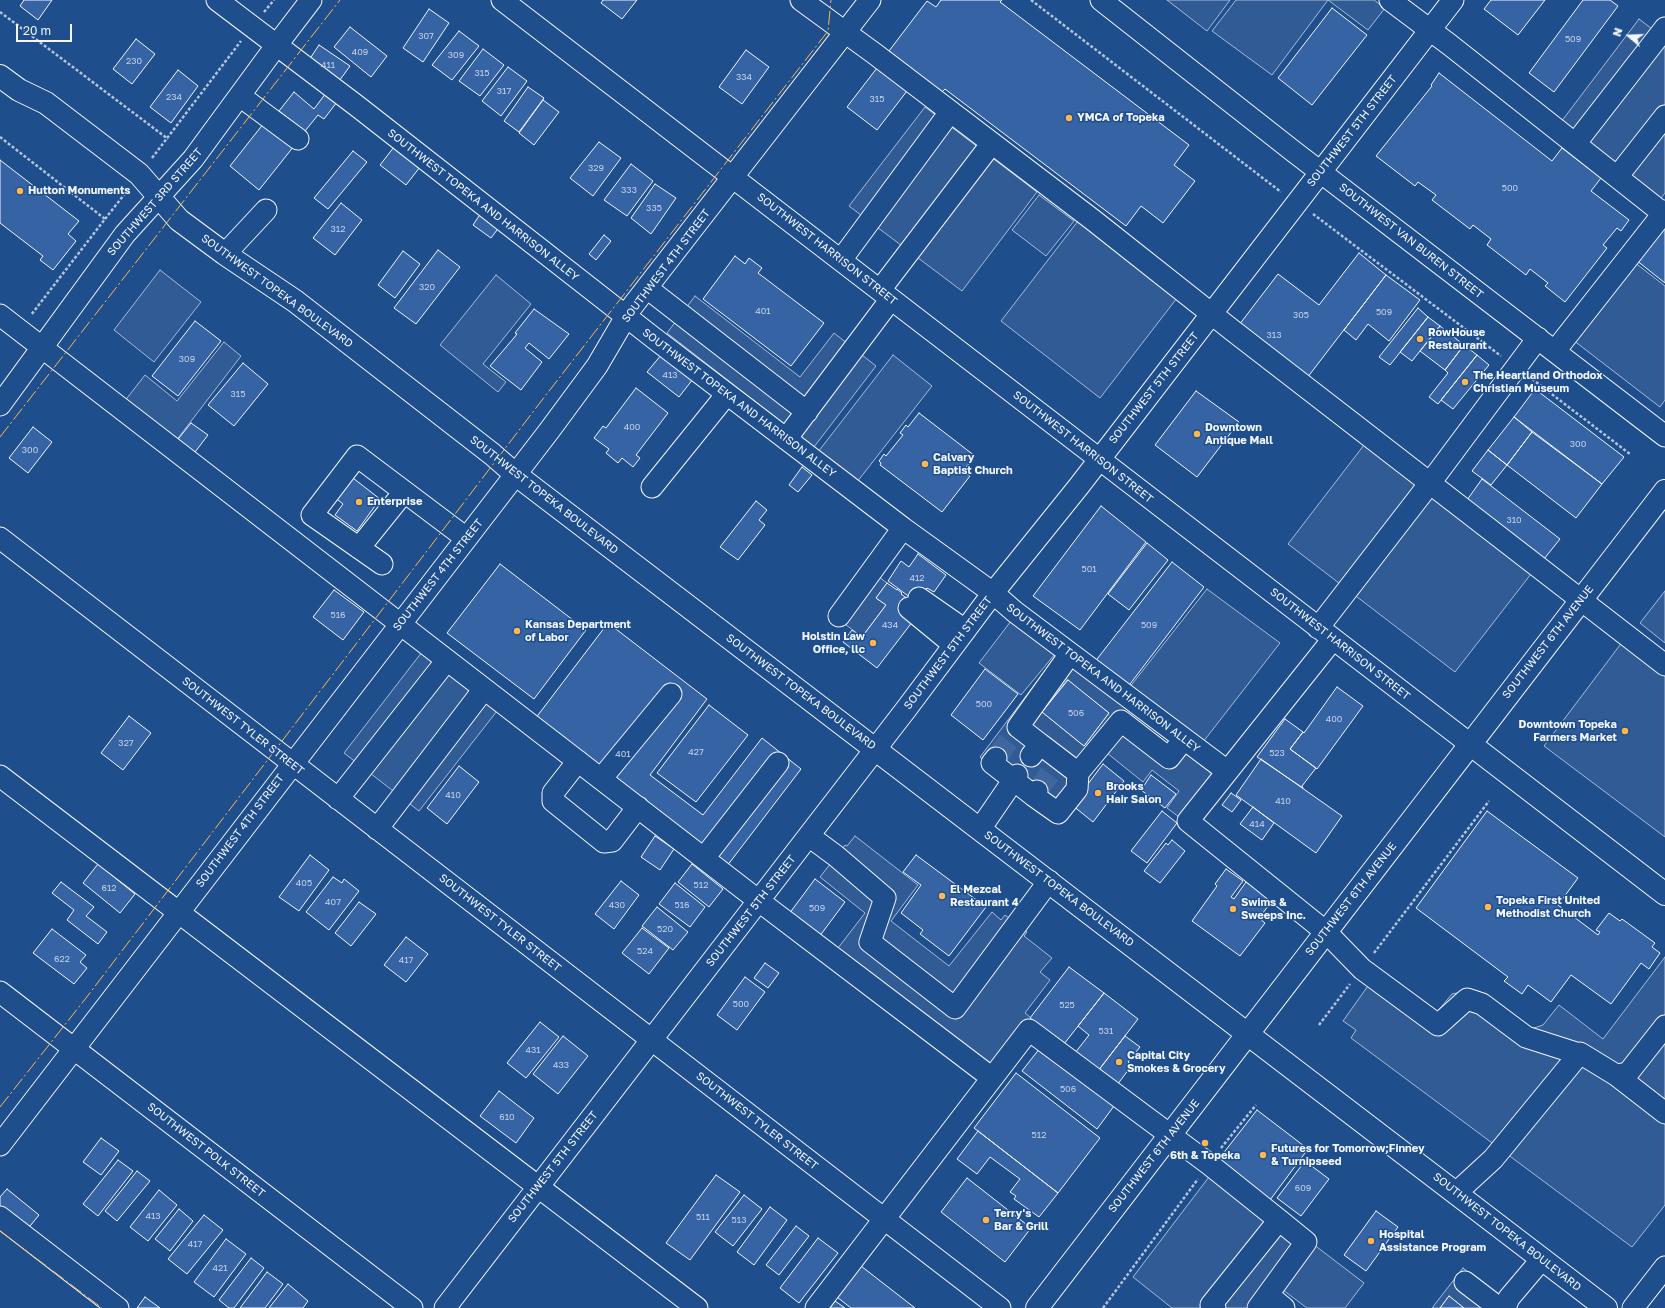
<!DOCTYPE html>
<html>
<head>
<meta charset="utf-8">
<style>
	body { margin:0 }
	#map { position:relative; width:1665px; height:1308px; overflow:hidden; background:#1f4e8c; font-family:"Golos Text",sans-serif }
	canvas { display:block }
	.north { position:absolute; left:1609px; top:16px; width:40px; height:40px; -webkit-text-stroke:3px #1f4e8c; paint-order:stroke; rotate:289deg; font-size:11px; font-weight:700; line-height:16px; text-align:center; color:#f2f6ff }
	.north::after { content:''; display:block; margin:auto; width:14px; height:18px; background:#f2f6ff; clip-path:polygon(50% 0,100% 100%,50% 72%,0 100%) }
	.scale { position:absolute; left:16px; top:24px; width:56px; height:18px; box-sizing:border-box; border:2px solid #f2f6ff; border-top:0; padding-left:5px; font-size:12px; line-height:14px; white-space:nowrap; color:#f2f6ff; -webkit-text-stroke:3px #1f4e8c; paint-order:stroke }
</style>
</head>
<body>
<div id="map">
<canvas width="1665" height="1308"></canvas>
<div class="north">N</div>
<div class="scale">20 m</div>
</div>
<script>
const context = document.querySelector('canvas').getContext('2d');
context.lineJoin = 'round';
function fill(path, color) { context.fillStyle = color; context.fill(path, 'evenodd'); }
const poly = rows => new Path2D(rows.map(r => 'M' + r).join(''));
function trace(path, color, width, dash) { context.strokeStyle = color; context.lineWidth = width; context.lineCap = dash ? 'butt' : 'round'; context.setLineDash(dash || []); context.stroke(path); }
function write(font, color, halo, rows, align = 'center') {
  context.font = font + ' "Golos Text",sans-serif'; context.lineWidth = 3; context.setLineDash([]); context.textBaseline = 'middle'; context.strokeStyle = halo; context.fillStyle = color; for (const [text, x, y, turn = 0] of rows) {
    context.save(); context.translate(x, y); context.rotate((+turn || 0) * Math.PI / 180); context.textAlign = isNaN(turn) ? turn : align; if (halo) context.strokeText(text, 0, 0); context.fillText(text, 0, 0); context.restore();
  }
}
const built = poly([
	[1167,0,1230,0,1207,31,1167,0],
	[1236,0,1374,0,1385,8,1368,30,1328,0,1272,75,1212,31,1236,0],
	[1639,19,1665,39,1665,193,1661,198,1561,122,1639,19],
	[925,107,1037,192,962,291,849,206,925,107],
	[1039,195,1074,221,1046,256,1012,230,1039,195],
	[1078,221,1177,298,1100,398,1001,321,1078,221],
	[1634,262,1665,286,1665,400,1660,407,1573,340,1634,262],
	[160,270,201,302,154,362,114,330,160,270],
	[496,275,531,304,483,364,506,382,498,392,440,345,496,275],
	[695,296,800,377,834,333,876,366,814,447,667,333,695,296],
	[224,342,241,356,175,442,124,402,145,375,177,401,224,342],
	[893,355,932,386,857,482,818,452,893,355],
	[1364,445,1531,574,1455,672,1288,544,1364,445],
	[867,568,887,583,876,598,886,605,862,637,833,615,867,568],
	[1207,589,1280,643,1203,742,1129,688,1207,589],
	[1665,591,1665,643,1640,623,1665,591],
	[1011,621,1055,654,1021,695,979,663,1011,621],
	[1623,641,1665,672,1665,837,1544,746,1623,641],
	[422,652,497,711,419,811,344,753,422,652],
	[1057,655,1216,777,1183,820,1167,808,1179,791,1152,770,1143,782,1107,753,1059,817,980,757,1057,655],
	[1067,680,1109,713,1084,746,1042,712,1067,680],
	[855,836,918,885,891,921,949,966,992,912,1001,920,1005,915,1027,932,1024,936,1052,958,1040,972,1050,980,1025,1013,1031,1018,992,1068,838,948,865,913,820,877,845,845,847,846,855,836],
	[1665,957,1665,1205,1632,1247,1351,1038,1356,1030,1343,1021,1380,969,1437,1012,1452,994,1467,991,1524,1026,1534,1028,1543,1025,1559,1005,1603,1039,1665,957],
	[1215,1169,1364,1283,1345,1308,1307,1308,1271,1281,1249,1308,1172,1308,1133,1277,1215,1169],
	[1463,1268,1514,1308,1464,1308,1449,1296,1440,1308,1432,1308,1463,1268]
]);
fill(built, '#305b95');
trace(built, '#a8bbd7', 1);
const building = poly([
	[24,0,52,0,38,20,20,6,24,0],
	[603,0,637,0,622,19,601,3,603,0],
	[941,0,1002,0,1000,2,1189,145,1174,165,1195,181,1163,223,1141,206,1126,226,945,89,942,92,889,51,927,1,936,7,941,0],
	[1491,0,1545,0,1518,35,1484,9,1491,0],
	[1583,0,1610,0,1618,6,1554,92,1529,73,1583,0],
	[1332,8,1367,35,1312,105,1278,78,1332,8],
	[429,9,449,23,423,62,403,48,429,9],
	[350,27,387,56,371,77,334,47,350,27],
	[459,31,479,46,452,80,432,65,459,31],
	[136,39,155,54,132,84,113,69,136,39],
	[319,45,350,66,337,84,307,63,319,45],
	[483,49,504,65,480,96,459,81,483,49],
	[746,50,769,67,742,104,719,87,746,50],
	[508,67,527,81,501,116,482,101,508,67],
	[877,68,907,91,877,130,847,107,877,68],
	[178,70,198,86,171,123,150,107,178,70],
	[1439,73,1552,161,1562,148,1601,178,1591,191,1629,220,1621,231,1617,228,1603,245,1607,248,1565,302,1545,286,1548,283,1530,269,1526,275,1487,245,1491,239,1473,225,1470,229,1432,200,1436,195,1418,182,1415,186,1376,156,1432,86,1431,85,1439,73],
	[528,87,544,98,519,132,504,121,528,87],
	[294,92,314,109,326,93,337,102,324,119,318,115,305,131,279,111,294,92],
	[543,100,559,112,534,145,519,133,543,100],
	[264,123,294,146,259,190,230,166,264,123],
	[599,142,621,158,593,196,570,178,599,142],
	[394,147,420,167,406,185,380,165,394,147],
	[353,151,367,162,328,209,314,198,353,151],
	[0,160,79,221,68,234,76,241,53,270,40,260,43,256,0,223,0,160],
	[631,164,653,181,627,216,604,200,631,164],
	[655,184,676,198,651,234,631,218,655,184],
	[341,203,362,220,335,255,313,238,341,203],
	[481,213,500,226,491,238,473,225,481,213],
	[1665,225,1665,283,1636,260,1665,225],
	[604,235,611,241,596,260,589,254,604,235],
	[438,250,460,267,416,324,394,308,438,250],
	[403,251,420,264,395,298,378,285,403,251],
	[1359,253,1386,275,1307,378,1239,325,1278,274,1319,305,1359,253],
	[735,256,745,264,749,258,762,268,758,273,824,323,791,366,703,299,735,256],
	[1386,275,1420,300,1389,341,1368,324,1356,340,1344,330,1386,275],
	[1418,308,1428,317,1390,365,1379,357,1418,308],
	[534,309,569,334,549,359,529,343,525,348,542,362,521,390,490,366,513,339,517,334,515,333,534,309],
	[1428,317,1440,326,1412,361,1400,352,1428,317],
	[195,321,221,341,178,396,152,376,195,321],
	[1440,326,1464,345,1445,370,1420,351,1440,326],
	[1464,345,1477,355,1438,404,1429,397,1448,373,1445,370,1464,345],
	[662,354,693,379,679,397,647,372,662,354],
	[1477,355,1489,365,1453,409,1441,400,1477,355],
	[243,363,268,384,234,426,208,405,243,363],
	[636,388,668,413,636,455,640,458,633,467,622,458,618,463,606,453,609,449,594,438,603,426,606,428,636,388],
	[1535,389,1624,457,1602,484,1514,417,1535,389],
	[1196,391,1239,422,1197,477,1155,445,1196,391],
	[919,413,975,456,963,471,970,476,942,512,880,465,881,463,879,461,884,454,886,456,903,435,900,433,906,425,908,427,919,413],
	[1514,417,1532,432,1507,465,1488,450,1514,417],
	[191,423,208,435,192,456,175,443,191,423],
	[33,427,52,442,28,473,9,458,33,427],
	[1532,432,1602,484,1576,518,1507,465,1532,432],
	[1488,450,1507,465,1491,485,1472,471,1488,450],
	[802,467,812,475,798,492,789,485,802,467],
	[349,475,380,499,357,531,335,515,343,504,333,496,349,475],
	[1482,479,1560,539,1544,559,1467,500,1482,479],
	[756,501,767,510,759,520,765,525,738,560,720,547,756,501],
	[1101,506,1146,542,1080,630,1033,596,1101,506],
	[1147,543,1168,560,1129,610,1108,594,1147,543],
	[918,554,946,575,934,592,927,588,915,601,888,581,901,561,909,567,918,554],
	[1172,562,1204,587,1127,688,1094,663,1172,562],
	[500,564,586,630,534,699,447,633,500,564],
	[887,583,897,590,897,589,902,593,901,594,912,602,913,621,877,668,843,642,852,630,862,637,886,605,876,598,887,583],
	[334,590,364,612,343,640,313,617,334,590],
	[608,623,707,699,650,775,703,815,762,738,801,769,727,866,535,719,608,623],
	[985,669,1018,694,983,740,951,715,985,669],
	[1068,680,1109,713,1084,746,1042,712,1068,680],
	[1337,687,1363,706,1317,769,1290,749,1303,732,1304,733,1337,687],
	[709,705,748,735,696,802,657,773,709,705],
	[129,716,151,733,123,770,101,753,129,716],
	[1285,719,1303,732,1290,749,1316,768,1302,786,1303,788,1257,757,1285,719],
	[1261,759,1342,816,1316,853,1236,795,1261,759],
	[1103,764,1124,781,1093,822,1072,805,1103,764],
	[459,766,479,782,447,824,427,808,459,766],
	[1151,775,1176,794,1165,808,1141,790,1151,775],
	[1231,793,1241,800,1232,812,1222,805,1231,793],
	[1253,807,1274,823,1262,840,1240,824,1253,807],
	[1162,811,1177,823,1147,863,1131,851,1162,811],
	[1487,811,1578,878,1558,905,1598,935,1600,932,1596,930,1609,913,1620,921,1622,919,1655,943,1652,947,1660,953,1649,969,1641,963,1611,1004,1571,975,1551,1002,1528,985,1522,994,1504,981,1508,977,1416,908,1487,811],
	[655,836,674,849,660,870,641,857,655,836],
	[1172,840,1185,851,1160,883,1144,871,1166,843,1168,845,1172,840],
	[310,855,329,870,299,911,279,897,310,855],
	[916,855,986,907,949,956,920,934,923,930,901,913,921,885,903,872,916,855],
	[98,864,135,894,120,913,83,883,98,864],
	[692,864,723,889,709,907,678,882,692,864],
	[1226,869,1243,881,1231,897,1234,899,1246,882,1272,901,1259,918,1265,923,1240,956,1192,921,1217,886,1215,884,1226,869],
	[333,877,342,883,344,879,359,891,329,930,306,912,333,877],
	[815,879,845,902,819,937,789,914,815,879],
	[621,881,639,895,614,929,595,914,621,881],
	[61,882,94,907,86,916,107,932,98,944,67,920,74,910,52,893,61,882],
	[675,883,705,907,690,927,659,904,675,883],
	[359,902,376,914,351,946,335,933,359,902],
	[657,907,688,932,673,950,642,926,657,907],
	[642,928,669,948,649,974,622,953,642,928],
	[52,929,86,955,80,962,87,968,74,984,33,953,52,929],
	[406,937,428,954,406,982,384,965,406,937],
	[765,963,779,973,768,988,754,978,765,963],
	[1069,967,1104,993,1064,1044,1030,1018,1069,967],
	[745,977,765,992,737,1030,717,1015,745,977],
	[1104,993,1138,1019,1098,1071,1075,1053,1089,1035,1078,1026,1104,993],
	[540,1022,559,1037,526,1078,507,1063,540,1022],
	[563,1036,588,1056,558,1094,533,1074,563,1036],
	[1125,1036,1140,1047,1128,1062,1132,1065,1117,1085,1098,1071,1125,1036],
	[1040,1048,1114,1106,1097,1129,1022,1071,1040,1048],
	[1016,1073,1100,1138,1058,1193,974,1128,1016,1073],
	[499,1091,534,1118,516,1143,480,1116,499,1091],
	[1257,1110,1308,1149,1270,1200,1218,1160,1257,1110],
	[978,1131,1058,1193,1039,1217,1014,1199,1016,1196,1010,1192,1020,1179,990,1157,977,1174,957,1159,978,1131],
	[101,1138,119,1151,101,1175,83,1162,101,1138],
	[118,1160,133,1171,98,1216,83,1204,118,1160],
	[1305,1161,1329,1179,1301,1216,1277,1198,1305,1161],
	[137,1171,150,1181,117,1221,105,1211,137,1171],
	[716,1175,740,1192,690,1260,666,1243,716,1175],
	[967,1178,1031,1228,1005,1262,941,1212,967,1178],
	[7,1189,39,1215,26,1231,0,1210,0,1197,7,1189],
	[159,1190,177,1205,148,1241,130,1227,159,1190],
	[744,1195,762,1209,733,1246,715,1232,744,1195],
	[770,1207,787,1220,754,1265,737,1252,770,1207],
	[179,1209,193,1221,170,1251,155,1239,179,1209],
	[1376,1211,1398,1227,1366,1271,1344,1255,1376,1211],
	[204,1215,223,1230,187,1274,168,1259,204,1215],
	[796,1226,809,1236,779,1275,766,1265,796,1226],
	[818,1238,838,1253,799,1303,780,1288,818,1238],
	[226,1239,246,1254,214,1297,194,1282,226,1239],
	[251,1258,264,1268,234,1308,229,1308,219,1300,251,1258],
	[861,1266,915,1308,851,1308,837,1297,861,1266],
	[267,1272,283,1284,265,1308,240,1308,267,1272],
	[288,1284,308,1301,303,1308,269,1308,288,1284],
	[1449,1296,1464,1308,1440,1308,1449,1296],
	[145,1297,160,1308,137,1308,145,1297],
	[835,1301,845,1308,830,1308,835,1301]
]);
fill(building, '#3563a3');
trace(building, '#f2f6ff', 1);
trace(poly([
	[996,758,1009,740],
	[1037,791,1051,772]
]), '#3f679d', 21, [21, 10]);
const minor = poly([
	[217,0,357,106,655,339,903,528,993,593,1015,612,1227,771],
	[502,0,1470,744],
	[801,0,875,54,1093,220,1232,330,1665,665],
	[1101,0,1293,151,1665,436],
	[1390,0,1450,45,1665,215],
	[240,96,298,139],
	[1575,144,1665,28],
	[1617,177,1665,116],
	[225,254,266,210],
	[841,260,950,112],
	[647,288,807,412],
	[880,290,992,143],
	[0,315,759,901,992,1078],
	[1555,351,1665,211],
	[0,405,125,234,193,159,276,46,311,0],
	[786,439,891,299],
	[652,487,727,394],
	[0,538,1000,1308],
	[359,548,404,492],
	[382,564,312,515,357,456,466,538],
	[919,598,965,630],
	[909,608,954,645],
	[839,616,903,528],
	[1318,628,1430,483,1538,338],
	[1333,639,1188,821,1326,932,1362,969,1438,1025,1467,999,1482,1004,1526,1037,1579,1054],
	[1040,744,1018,727,1070,654],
	[1031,756,1040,744,1078,773,1121,721,1169,758,1184,739],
	[996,758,992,763,1034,796,1037,791],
	[578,761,553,793,553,801,604,842,612,841,638,807],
	[0,776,697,1308],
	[601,779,671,694],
	[1034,796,1058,813,1077,789,1078,773],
	[338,799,447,660],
	[377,829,484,689],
	[980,829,1017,775],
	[809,836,836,856,885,898,870,942,955,1008,1049,881],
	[704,858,778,763],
	[0,992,412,1308],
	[1616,1075,1665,1113],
	[0,1145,549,431,597,366,631,308,870,0],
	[1456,1193,1493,1159,1580,1053,1616,1075,1628,1073,1665,1026],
	[0,1217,118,1308],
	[1465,1282,1499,1308],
	[1268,1295,1284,1308],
	[445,1308,907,708,993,593,1079,486,1453,0],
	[816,1308,1029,1030,1209,1164,1279,1220,1211,1305,1215,1308],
	[1258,1308,1306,1242,1279,1220],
	[1505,1308,1509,1298,1542,1259],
	[1633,1308,1665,1267]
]);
const major = poly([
	[0,76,19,90,46,103,139,174,179,220,225,254,295,301,492,454,515,474,1606,1308],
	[1470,744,1665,894],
	[1037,1308,1665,491]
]);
trace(minor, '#f2f6ff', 23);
trace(major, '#f2f6ff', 24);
trace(poly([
	[1031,0,1281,192],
	[0,12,168,139],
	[264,12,274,0],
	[0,137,105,219,31,315],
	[152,158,241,41],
	[1313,214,1501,356],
	[105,219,127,191],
	[1532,379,1630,454],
	[1374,953,1489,801],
	[1319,1025,1350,984],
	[1221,1148,1256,1105],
	[1103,1308,1198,1179]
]), '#b3c4dc', 2.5, [3, 2]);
trace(minor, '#1f4e8c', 21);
trace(major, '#1f4e8c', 22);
trace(poly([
	[0,437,340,0],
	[0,1107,86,998,539,404,828,31,831,0],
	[0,1231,102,1308]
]), '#ffb74d', 1, [14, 3, 2, 3]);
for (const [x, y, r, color] of [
	[1069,118,4,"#ffb74d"],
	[20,191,4,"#ffb74d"],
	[1420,339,4,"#ffb74d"],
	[1465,382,4,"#ffb74d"],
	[1197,434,4,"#ffb74d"],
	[925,464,4,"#ffb74d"],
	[359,502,4,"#ffb74d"],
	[517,631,4,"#ffb74d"],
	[873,643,4,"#ffb74d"],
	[1625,731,4,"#ffb74d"],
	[1098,793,4,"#ffb74d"],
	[942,896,4,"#ffb74d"],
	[1488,907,4,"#ffb74d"],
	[1233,909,4,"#ffb74d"],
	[1119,1062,4,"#ffb74d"],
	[1205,1143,4,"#ffb74d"],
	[1263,1155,4,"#ffb74d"],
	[986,1220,4,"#ffb74d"],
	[1371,1241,4,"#ffb74d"]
]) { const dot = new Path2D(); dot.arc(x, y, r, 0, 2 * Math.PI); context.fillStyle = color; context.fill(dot); trace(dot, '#1f4e8c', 1.5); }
write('9px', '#c3d1e8', null, [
	["307",426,36],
	["509",1573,39],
	["409",360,52],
	["309",456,55],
	["230",134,61],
	["411",328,65],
	["315",482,73],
	["334",744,77],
	["317",504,91],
	["234",174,97],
	["315",877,99],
	["329",596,168],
	["500",1510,188],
	["333",629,190],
	["335",654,208],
	["312",338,229],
	["320",427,287],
	["401",763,311],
	["509",1384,312],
	["305",1301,315],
	["313",1274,335],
	["309",187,359],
	["413",670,375],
	["315",238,394],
	["400",632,427],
	["300",1578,444],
	["300",30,450],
	["310",1514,520],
	["501",1089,569],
	["412",917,578],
	["516",338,615],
	["434",890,625],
	["509",1149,625],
	["500",984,704],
	["506",1076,713],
	["400",1334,719],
	["327",126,743],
	["427",696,752],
	["523",1277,753],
	["401",623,754],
	["410",453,795],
	["410",1283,801],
	["414",1257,824],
	["405",304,883],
	["512",701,885],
	["612",109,888],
	["407",333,902],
	["430",617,905],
	["516",682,905],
	["509",817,908],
	["520",665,929],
	["524",645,951],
	["622",62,959],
	["417",406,960],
	["500",741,1004],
	["525",1067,1005],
	["531",1106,1031],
	["431",533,1050],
	["433",561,1065],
	["506",1068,1089],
	["610",507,1117],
	["512",1039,1135],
	["609",1303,1188],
	["413",153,1216],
	["511",703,1217],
	["513",739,1220],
	["417",195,1244],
	["421",220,1268]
]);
write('bold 11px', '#f2f6ff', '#1f4e8c', [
	["YMCA of Topeka",1077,118],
	["Hutton Monuments",28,191],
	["RowHouse",1428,333],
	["Restaurant",1428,346],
	["The Heartland Orthodox",1473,376],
	["Christian Museum",1473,389],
	["Downtown",1205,428],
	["Antique Mall",1205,441],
	["Calvary",933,458],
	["Baptist Church",933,471],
	["Enterprise",367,502],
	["Kansas Department",525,625],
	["of Labor",525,638],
	["Holstin Law",865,637,"right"],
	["Office, llc",865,650,"right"],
	["Downtown Topeka",1617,725,"right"],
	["Farmers Market",1617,738,"right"],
	["Brooks",1106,787],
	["Hair Salon",1106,800],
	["El Mezcal",950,890],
	["Restaurant 4",950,903],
	["Topeka First United",1496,901],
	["Methodist Church",1496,914],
	["Swims &",1241,903],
	["Sweeps Inc.",1241,916],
	["Capital City",1127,1056],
	["Smokes & Grocery",1127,1069],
	["Futures for Tomorrow;Finney",1271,1149],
	["& Turnipseed",1271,1162],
	["6th & Topeka",1205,1156,"center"],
	["Terry's",994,1214],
	["Bar & Grill",994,1227],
	["Hospital",1379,1235],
	["Assistance Program",1379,1248]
], 'left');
write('11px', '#f2f6ff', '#1f4e8c', [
	["SOUTHWEST 5TH STREET",1352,131,-52],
	["SOUTHWEST 3RD STREET",155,202,-49],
	["SOUTHWEST TOPEKA AND HARRISON ALLEY",483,205,38],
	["SOUTHWEST VAN BUREN STREET",1411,241,38],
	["SOUTHWEST HARRISON STREET",827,249,38],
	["SOUTHWEST 4TH STREET",666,266,-53],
	["SOUTHWEST TOPEKA BOULEVARD",277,291,36],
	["SOUTHWEST 5TH STREET",1154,388,-52],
	["SOUTHWEST TOPEKA AND HARRISON ALLEY",739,403,37],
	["SOUTHWEST HARRISON STREET",1083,447,38],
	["SOUTHWEST TOPEKA BOULEVARD",544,495,38],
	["SOUTHWEST 4TH STREET",438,575,-52],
	["SOUTHWEST 6TH AVENUE",1548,642,-52],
	["SOUTHWEST HARRISON STREET",1340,644,38],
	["SOUTHWEST 5TH STREET",948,653,-53],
	["SOUTHWEST TOPEKA AND HARRISON ALLEY",1103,678,37],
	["SOUTHWEST TOPEKA BOULEVARD",801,692,37],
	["SOUTHWEST TYLER STREET",243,726,38],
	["SOUTHWEST 4TH STREET",240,831,-53],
	["SOUTHWEST TOPEKA BOULEVARD",1059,889,37],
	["SOUTHWEST 6TH AVENUE",1351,899,-52],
	["SOUTHWEST 5TH STREET",751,911,-52],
	["SOUTHWEST TYLER STREET",500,923,38],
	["SOUTHWEST TYLER STREET",757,1121,38],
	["SOUTHWEST POLK STREET",206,1150,38],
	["SOUTHWEST 6TH AVENUE",1154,1156,-52],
	["SOUTHWEST 5TH STREET",553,1167,-52],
	["SOUTHWEST TOPEKA BOULEVARD",1507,1232,38]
]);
</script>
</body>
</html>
